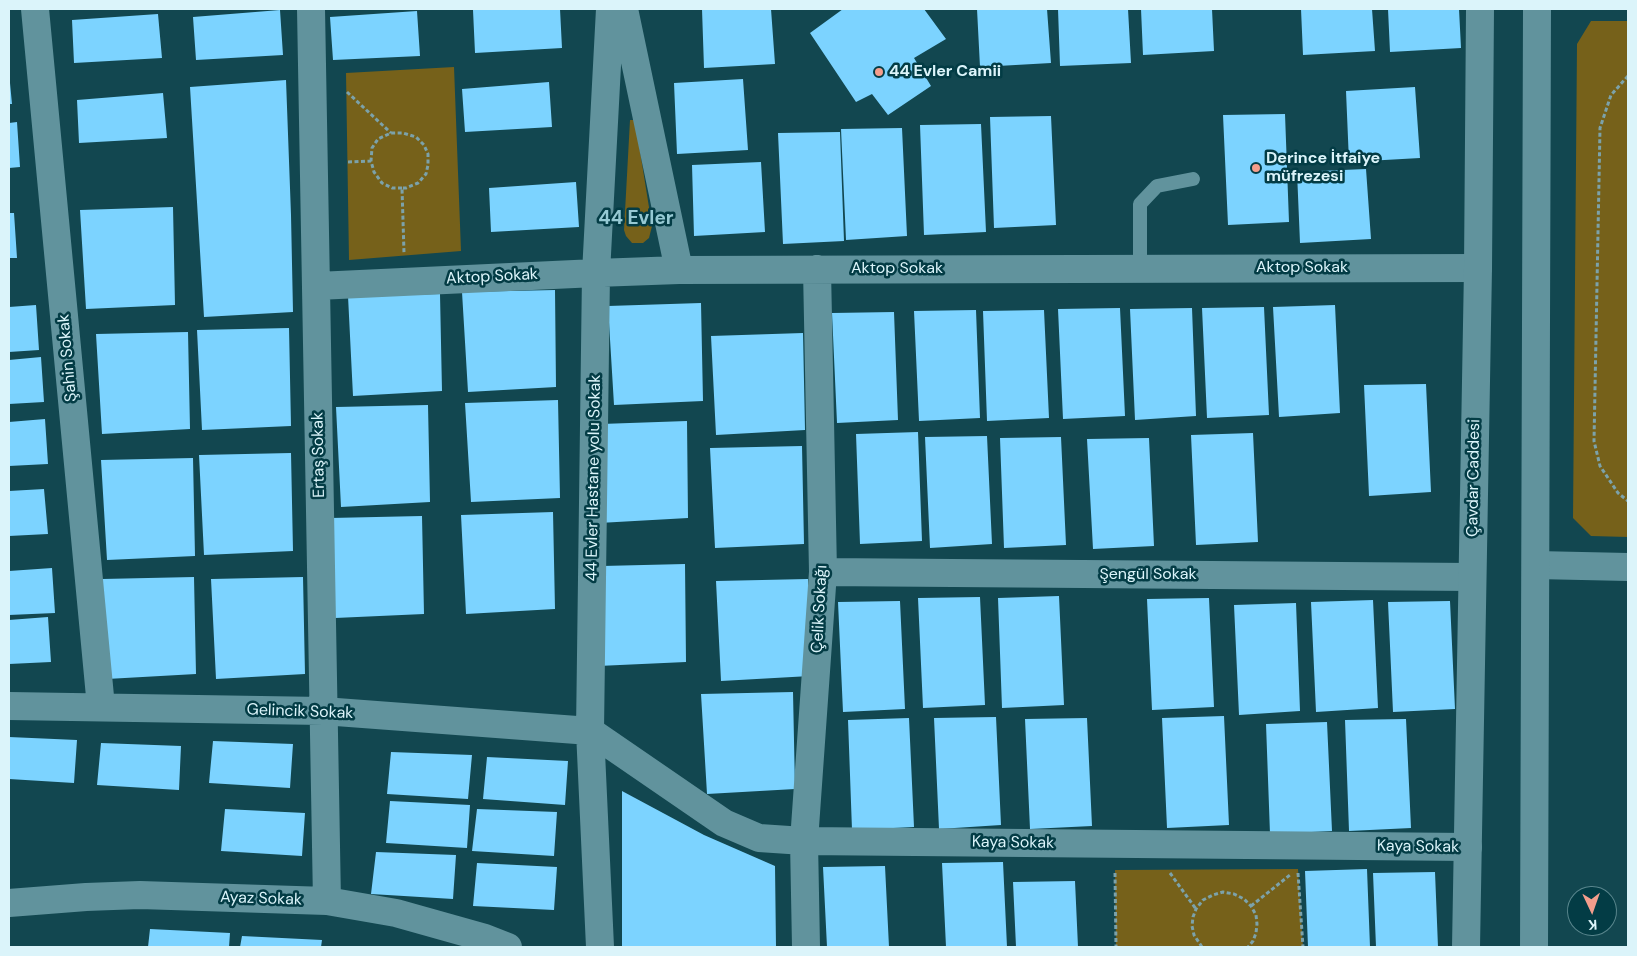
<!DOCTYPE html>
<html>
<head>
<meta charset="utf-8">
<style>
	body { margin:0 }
	#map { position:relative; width:1637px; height:956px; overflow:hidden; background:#124750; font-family:"DM Sans",sans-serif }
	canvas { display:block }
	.frame { position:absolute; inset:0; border:10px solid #dbf4fa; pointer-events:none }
	.north { position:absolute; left:1567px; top:886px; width:50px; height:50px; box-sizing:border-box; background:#033c45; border:1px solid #59868d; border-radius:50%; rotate:177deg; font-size:14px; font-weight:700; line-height:20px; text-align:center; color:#dbf4fa }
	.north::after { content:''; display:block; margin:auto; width:18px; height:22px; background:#f49d8c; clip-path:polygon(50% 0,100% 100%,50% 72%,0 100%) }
</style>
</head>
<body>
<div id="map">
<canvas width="1637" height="956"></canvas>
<div class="frame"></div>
<div class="north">K</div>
</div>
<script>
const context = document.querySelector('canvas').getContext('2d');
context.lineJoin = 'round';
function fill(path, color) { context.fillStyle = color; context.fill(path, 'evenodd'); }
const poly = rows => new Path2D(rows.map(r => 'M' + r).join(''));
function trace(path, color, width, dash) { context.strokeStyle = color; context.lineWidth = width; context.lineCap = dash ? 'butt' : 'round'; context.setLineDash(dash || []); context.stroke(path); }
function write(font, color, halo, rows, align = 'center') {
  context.font = font + ' "DM Sans",sans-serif'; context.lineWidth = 5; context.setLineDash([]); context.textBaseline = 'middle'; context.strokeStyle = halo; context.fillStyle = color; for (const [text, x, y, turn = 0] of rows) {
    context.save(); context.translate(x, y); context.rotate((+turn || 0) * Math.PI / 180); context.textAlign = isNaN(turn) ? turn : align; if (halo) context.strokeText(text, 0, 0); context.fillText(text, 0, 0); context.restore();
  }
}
fill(poly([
	[1591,21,1628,21,1628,537,1591,536,1573,518,1577,44],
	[454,67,461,251,349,260,346,73],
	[630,120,635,120,652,226,649,238,643,243,632,243,626,236,624,230],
	[1298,869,1303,947,1116,947,1115,870]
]), '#76611a');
fill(poly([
	[487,9,560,9,562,48,475,53,473,10],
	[702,9,771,9,775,64,704,68],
	[843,9,924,9,946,39,914,58,931,86,888,115,872,94,856,102,810,33],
	[977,9,1047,9,1051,63,980,67],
	[1058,9,1128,9,1131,63,1060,66],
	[1141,9,1212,9,1214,51,1143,55],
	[1301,9,1372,9,1375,51,1303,55],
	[1388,9,1459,9,1461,48,1390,52],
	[280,10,283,55,196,60,193,17],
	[417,11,420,56,333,60,330,17],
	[158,14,162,58,74,63,72,20],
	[743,79,748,150,677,154,674,83],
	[286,80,291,215,293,312,204,317,190,87],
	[549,82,552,127,465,132,462,89],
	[9,83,10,83,12,104,9,104],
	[1415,87,1420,158,1349,162,1346,91],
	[163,93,167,138,79,143,77,100],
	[1285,114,1289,222,1228,225,1223,115],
	[1051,116,1056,225,994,228,990,117],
	[17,122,20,167,9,168,9,123],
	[981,124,986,232,924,235,920,125],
	[902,128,907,236,846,240,841,129],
	[840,132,844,241,783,244,778,133],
	[761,162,765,232,694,236,692,165],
	[1366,169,1371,239,1300,243,1297,172],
	[576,182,579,227,491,232,489,188],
	[173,207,175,305,86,309,80,210],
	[9,213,14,213,17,258,9,258],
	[555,290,556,387,468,392,462,292],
	[440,294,442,391,353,396,348,296],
	[701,303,703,401,614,405,608,306],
	[36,305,39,350,9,352,9,307],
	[1335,305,1340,413,1279,417,1273,307],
	[1264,307,1269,415,1207,418,1202,308],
	[1120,308,1125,416,1063,419,1058,309],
	[1192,308,1196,416,1135,420,1130,309],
	[976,310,980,418,919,421,914,311],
	[1044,310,1049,418,987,421,983,311],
	[894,312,898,420,837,423,832,313],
	[289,328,291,426,202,430,197,330],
	[188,332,190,429,102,434,96,334],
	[803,333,805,430,716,435,711,336],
	[41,357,44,402,9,404,9,360],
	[1426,384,1431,492,1369,496,1364,385],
	[558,400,560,498,471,502,465,403],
	[428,405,430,502,341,507,336,407],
	[45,419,48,464,9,466,9,422],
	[687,421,688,518,599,523,601,424],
	[918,432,922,541,860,544,856,434],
	[1253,433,1258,542,1196,545,1191,435],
	[987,436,992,544,930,548,925,437],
	[1061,437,1066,545,1004,548,1000,438],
	[1149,438,1154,546,1093,549,1087,439],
	[802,446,804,544,715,548,710,448],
	[291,453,293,551,204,555,199,455],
	[193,458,195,556,107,560,101,460],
	[44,489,48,534,9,536,9,491],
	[553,512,555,609,466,614,461,515],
	[422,516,424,614,335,618,330,518],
	[685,564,686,662,598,666,602,566],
	[52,568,55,613,9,615,9,571],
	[194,577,196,674,107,679,102,579],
	[303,577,305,674,216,679,211,579],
	[808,579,810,676,721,681,716,581],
	[1059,596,1064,705,1002,708,998,598],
	[980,597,985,705,923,708,918,598],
	[1209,598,1214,707,1152,710,1147,599],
	[1373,600,1378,708,1316,712,1311,602],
	[900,601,905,709,843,712,838,602],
	[1450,601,1455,709,1393,712,1388,602],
	[1296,603,1300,711,1239,715,1234,605],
	[48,617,51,662,9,664,9,620],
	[793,692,795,789,707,794,701,694],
	[1224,716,1229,825,1167,828,1162,718],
	[996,717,1001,825,939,829,934,718],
	[909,718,914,827,852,830,848,720],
	[1087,718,1092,826,1030,829,1025,719],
	[1406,719,1411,828,1349,831,1345,720],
	[1327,722,1332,831,1270,834,1266,724],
	[9,737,77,740,74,783,9,779],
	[213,741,293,744,290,788,209,783],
	[101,743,181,746,179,790,97,785],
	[391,752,472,755,468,799,387,794],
	[487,757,568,761,565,805,483,799],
	[622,791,704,835,775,866,776,947,622,947],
	[390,801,470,805,467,848,386,843],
	[225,809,305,813,302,856,221,851],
	[477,809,557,812,554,856,472,851],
	[376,852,456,855,453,899,371,894],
	[1003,862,1007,947,946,947,942,863],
	[477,863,557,867,554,910,473,906],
	[885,866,889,947,827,947,823,867],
	[1367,869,1370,947,1308,947,1305,871],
	[1435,872,1438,947,1376,947,1373,873],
	[1075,881,1078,947,1016,947,1013,882],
	[150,929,230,933,229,947,148,947],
	[242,936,322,940,321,947,240,947]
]), '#7cd3ff');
trace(poly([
	[1628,76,1611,95,1600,128,1594,441,1600,466,1618,493,1628,501],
	[347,92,391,133],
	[348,162,371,161],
	[402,188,392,188,382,183,374,172,371,161,372,148,378,139,391,133,403,133,416,137,424,145,428,154,428,165,426,174,418,183,406,188,402,188,404,253],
	[1115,873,1116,947],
	[1170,873,1196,909],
	[1298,873,1303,947],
	[1251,906,1290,875],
	[1202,947,1194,935,1192,926,1193,917,1196,909,1203,900,1213,895,1223,892,1234,894,1244,899,1251,906,1256,915,1257,924,1256,933,1253,941,1248,947]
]), '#7ca2aa', 3, [4, 2.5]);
trace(poly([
	[1140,268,1140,204,1157,186,1193,179]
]), '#61939d', 14);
trace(poly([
	[35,9,101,707],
	[311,9,327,901],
	[624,9,679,270],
	[317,286,596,273,679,270,1478,268],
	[1536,565,1628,567],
	[823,572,1472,577],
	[9,706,323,711,590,731],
	[590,731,724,823,759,838,804,841,1468,847],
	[9,903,86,897,140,895,327,901,396,913,485,938,508,947],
	[600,947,590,731,596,273,610,9],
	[806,947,804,841,823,572,817,269]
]), '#61939d', 28);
trace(poly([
	[1466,947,1478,268,1480,9],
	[1534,947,1537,9]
]), '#61939d', 28);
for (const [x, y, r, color] of [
	[879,72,5,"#f49d8c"],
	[1256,168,5,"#f49d8c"]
]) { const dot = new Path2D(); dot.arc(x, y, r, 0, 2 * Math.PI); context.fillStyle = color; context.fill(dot); trace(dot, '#033c45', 2); }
write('bold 16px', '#dbf4fa', '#033c45', [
	["44 Evler Camii",889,72],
	["Derince İtfaiye",1266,159],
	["müfrezesi",1266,177]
], 'left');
write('16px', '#dbf4fa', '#033c45', [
	["Aktop Sokak",1302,268],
	["Aktop Sokak",897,269],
	["Aktop Sokak",492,277,-3],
	["Şahin Sokak",68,358,-95],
	["Ertaş Sokak",319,455,-91],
	["44 Evler Hastane yolu Sokak",594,478,-89],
	["Çavdar Caddesi",1474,478,-89],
	["Şengül Sokak",1148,575],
	["Çelik Sokağı",820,609,-87],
	["Gelincik Sokak",300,712,2],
	["Kaya Sokak",1013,843,1],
	["Kaya Sokak",1418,847,1],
	["Ayaz Sokak",261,899,2]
]);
write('bold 19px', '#96c9d3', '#033c45', [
	["44 Evler",636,219]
]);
</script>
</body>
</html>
